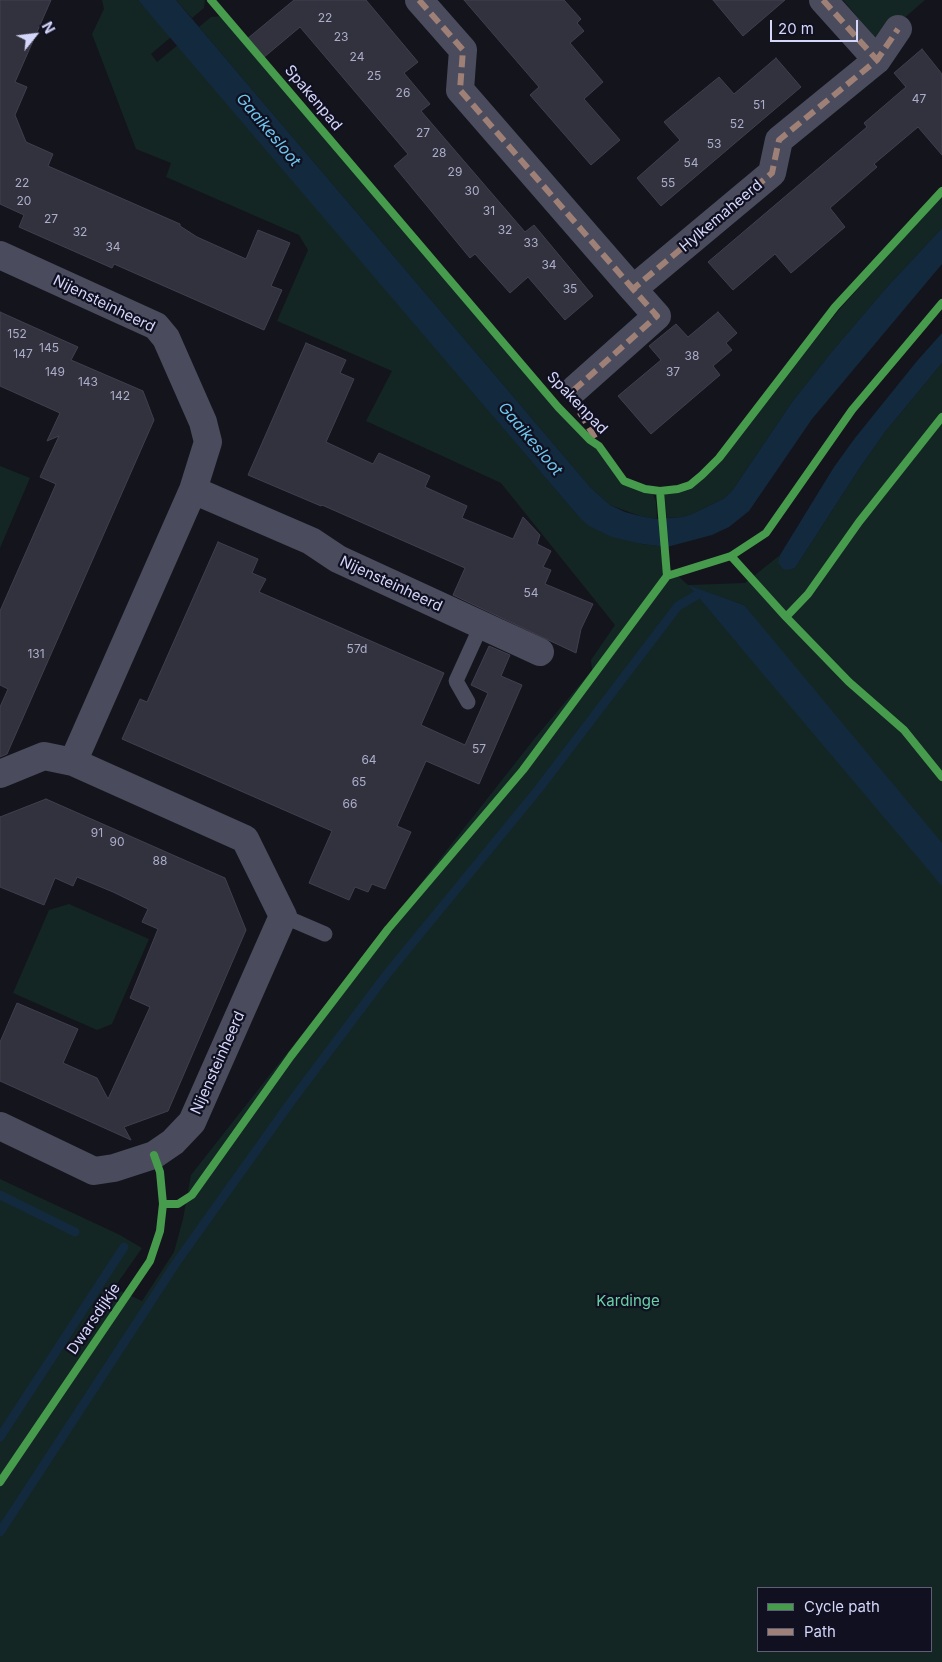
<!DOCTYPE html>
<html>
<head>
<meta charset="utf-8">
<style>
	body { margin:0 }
	#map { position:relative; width:942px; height:1662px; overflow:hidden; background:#14141c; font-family:Inter,sans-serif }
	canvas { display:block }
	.legend { position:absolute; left:757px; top:1587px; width:175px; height:65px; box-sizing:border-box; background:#101020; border:1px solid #5e5f77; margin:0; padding:6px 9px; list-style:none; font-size:15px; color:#d4d6fa }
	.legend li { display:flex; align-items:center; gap:10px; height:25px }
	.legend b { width:25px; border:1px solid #5e5f77 }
	.north { position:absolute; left:10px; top:10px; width:50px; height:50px; -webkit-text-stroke:4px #101020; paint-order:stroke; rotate:61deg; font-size:14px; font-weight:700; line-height:20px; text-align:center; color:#d4d6fa }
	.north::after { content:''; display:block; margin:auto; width:18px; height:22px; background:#d4d6fa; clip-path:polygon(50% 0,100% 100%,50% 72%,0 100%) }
	.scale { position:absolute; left:770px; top:20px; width:88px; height:22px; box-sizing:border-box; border:2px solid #d4d6fa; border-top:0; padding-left:6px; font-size:15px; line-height:18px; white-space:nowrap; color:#d4d6fa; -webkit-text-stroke:4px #101020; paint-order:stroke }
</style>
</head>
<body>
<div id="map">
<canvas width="942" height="1662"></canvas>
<ul class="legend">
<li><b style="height:6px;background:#469c4c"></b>Cycle path</li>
<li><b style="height:6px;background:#9e8076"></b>Path</li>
</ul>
<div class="north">N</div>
<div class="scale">20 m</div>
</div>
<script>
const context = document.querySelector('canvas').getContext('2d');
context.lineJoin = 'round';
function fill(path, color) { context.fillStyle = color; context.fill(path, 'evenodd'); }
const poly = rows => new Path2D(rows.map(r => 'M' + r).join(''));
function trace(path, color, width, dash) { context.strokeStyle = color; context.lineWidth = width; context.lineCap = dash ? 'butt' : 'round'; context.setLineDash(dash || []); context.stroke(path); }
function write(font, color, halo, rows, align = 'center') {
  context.font = font + ' Inter,sans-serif'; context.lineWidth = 4.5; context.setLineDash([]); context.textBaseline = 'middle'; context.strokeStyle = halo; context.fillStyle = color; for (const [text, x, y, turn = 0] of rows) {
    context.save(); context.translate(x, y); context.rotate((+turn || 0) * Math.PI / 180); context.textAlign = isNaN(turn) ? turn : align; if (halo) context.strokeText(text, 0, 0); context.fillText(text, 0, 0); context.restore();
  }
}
fill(poly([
	[102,0,138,0,171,37,151,54,157,62,178,45,578,516,642,544,660,546,662,561,688,585,745,583,780,555,779,559,789,570,795,568,859,469,885,432,942,363,942,1662,0,1662,0,1179,120,1235,142,1248,114,1288,142,1301,174,1252,183,1219,191,1175,535,738,592,670,591,660,615,625,501,483,366,421,392,371,277,321,308,250,299,235,166,177,171,163,136,149,92,34,104,9],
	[689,586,744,605,757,622,739,645],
	[758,1588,931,1588,931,1651,758,1651],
	[176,0,205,0,204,8,192,18],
	[843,0,925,0,878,41],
	[222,16,535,384,583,438,592,445,597,447,619,480,636,489,653,494,656,502,657,519,640,516,610,505,591,488,199,27,211,17],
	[942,195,942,228,887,287,834,349,792,402,732,491,723,499,692,514,682,517,667,518,664,494,687,489,701,481,721,459,838,311],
	[0,466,30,478,0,548],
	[69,904,149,939,112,1024,97,1030,13,993,49,910]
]), '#132624');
fill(poly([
	[138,0,176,0,591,488,610,505,625,512,640,516,657,519,682,517,692,514,723,499,732,491,792,402,834,349,887,287,942,228,942,264,812,419,749,511,729,527,712,535,667,547,642,544,612,537,589,526,578,516],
	[942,333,942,363,885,432,859,469,795,568,789,570,783,569,778,562,780,555,834,467,855,438,917,361],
	[688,585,744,605,942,843,942,886]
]), '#13293e');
trace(poly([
	[0,1195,75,1232],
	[0,1437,124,1247],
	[0,1532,176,1263,293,1099,387,974,537,791,678,606,697,595]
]), '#13293e', 9);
const building = poly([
	[0,0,51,0,15,82,27,87,15,115,26,142,53,154,48,166,180,224,180,226,197,237,246,259,258,230,290,243,271,286,282,290,264,330,114,264,112,268,19,227,24,215,0,204,0,0],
	[294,0,366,0,418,62,404,73,430,104,421,111,525,232,534,225,593,296,565,320,528,277,510,293,475,254,470,258,394,166,408,154,300,27,263,58,247,39,294,0],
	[464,0,564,0,581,19,577,23,584,31,570,43,603,82,584,99,620,140,591,165,530,95,539,87,464,0],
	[713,0,785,0,743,36,713,0],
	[922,49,942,74,942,155,918,127,874,164,877,167,830,208,845,227,791,273,775,254,733,290,708,262,867,127,864,123,906,87,894,73,922,49],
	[776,58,801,87,661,206,637,178,680,140,664,122,719,77,734,94,776,58],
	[0,312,78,347,71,360,143,391,154,420,7,754,0,757,0,707,8,689,0,685,0,611,56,484,40,477,59,436,47,441,60,413,0,386,0,312],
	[718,312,737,333,726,343,732,350,713,366,720,375,651,434,618,396,661,360,649,346,676,324,688,337,718,312],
	[306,343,346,360,340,373,354,379,326,442,373,464,379,453,430,476,425,487,467,506,462,518,513,539,523,517,540,535,537,544,551,551,543,567,551,570,545,584,593,604,581,629,576,653,453,595,465,568,322,505,321,506,248,475,306,343],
	[218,542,258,559,252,573,266,579,259,592,444,673,421,725,465,745,488,693,471,685,489,646,510,655,501,676,522,685,479,784,426,761,397,826,411,832,385,889,372,884,368,892,355,887,349,900,309,883,332,831,122,739,140,699,147,702,218,542],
	[46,799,225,878,246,930,168,1111,124,1127,131,1140,0,1081,0,1042,17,1003,78,1029,63,1063,97,1078,108,1099,150,1007,130,998,158,929,142,922,148,909,113,892,77,877,73,886,55,878,44,905,0,887,0,817,46,799]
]);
fill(building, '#32323e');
trace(building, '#403f4f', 1);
trace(poly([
	[468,702,456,681,481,626],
	[283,916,325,934]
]), '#4a4b5c', 15);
trace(poly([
	[419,0,463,50,460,90,633,289],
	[823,0,877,60],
	[0,255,156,326,166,338,203,422,208,442,193,490,73,762],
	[575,389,657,316,633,289,772,173,779,140,877,60,898,29],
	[193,490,311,541,338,559,540,652],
	[0,774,44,756,73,762,245,839,283,916,192,1122,173,1142,154,1155,114,1168,94,1171,0,1126]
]), '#4a4b5c', 28);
trace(poly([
	[419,0,463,50,460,90,633,289],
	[823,0,877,60],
	[595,438,572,399,575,389,657,316,633,289,772,173,779,140,877,60,898,29]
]), '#9e8076', 6, [12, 6]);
trace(poly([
	[211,0,558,407,590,440,599,446,624,481,645,489,660,491,678,489,690,485,702,475,719,458,835,307,942,191],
	[660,491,667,576],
	[731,556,786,617,849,682,904,730,942,777],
	[786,617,808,594,859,522,942,417],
	[163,1204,178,1204,192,1195,291,1056,388,929,523,770,667,576,731,556,766,533,852,410,942,303],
	[0,1482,150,1261,160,1231,163,1204,160,1172,154,1155]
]), '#469c4c', 8);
write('12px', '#acadcb', null, [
	["22",325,18],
	["23",341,37],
	["24",357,57],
	["25",374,76],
	["26",403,93],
	["47",919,99],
	["51",759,105],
	["52",737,124],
	["27",423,133],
	["53",714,144],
	["28",439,153],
	["54",691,163],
	["29",455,172],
	["22",22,183],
	["55",668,183],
	["30",472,191],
	["20",24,201],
	["31",489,211],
	["27",51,219],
	["32",505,230],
	["32",80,232],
	["33",531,243],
	["34",113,247],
	["34",549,265],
	["35",570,289],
	["152",17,334],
	["145",49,348],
	["147",23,354],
	["38",692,356],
	["149",55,372],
	["37",673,372],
	["143",88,382],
	["142",120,396],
	["54",531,593],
	["57d",357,649],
	["131",36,654],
	["57",479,749],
	["64",369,760],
	["65",359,782],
	["66",350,804],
	["91",97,833],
	["90",117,842],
	["88",160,861]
]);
write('15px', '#d4d6fa', '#101020', [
	["Spakenpad",313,98,50],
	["Hylkemaheerd",721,216,-40],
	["Nijensteinheerd",104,304,26],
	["Spakenpad",577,403,46],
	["Nijensteinheerd",391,584,25],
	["Nijensteinheerd",218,1063,-66],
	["Dwarsdijkje",94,1319,-56]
]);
write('15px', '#69d1a6', '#101020', [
	["Kardinge",628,1301]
]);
write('italic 16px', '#6ec7ee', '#101020', [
	["Gaaikesloot",268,130,50],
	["Gaaikesloot",530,439,50]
]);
</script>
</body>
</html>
